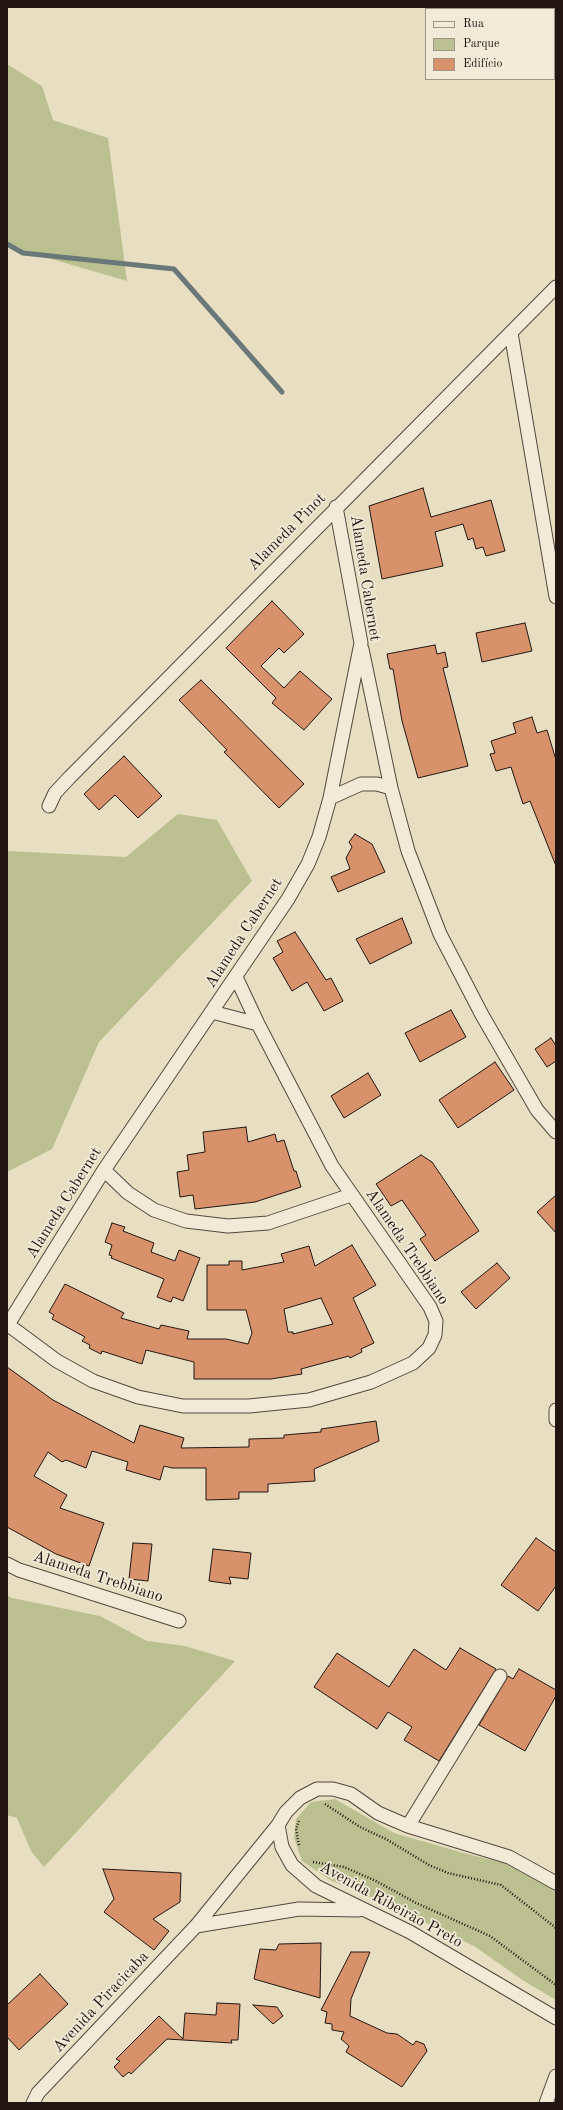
<!DOCTYPE html>
<html>
<head>
<meta charset="utf-8">
<style>
	body { margin:0 }
	#map { position:relative; width:563px; height:2110px; overflow:hidden; background:#e8dfc2; font-family:"Old Standard TT",serif }
	canvas { display:block }
	.frame { position:absolute; inset:0; border:8px solid #231612; pointer-events:none }
	.legend { position:absolute; left:425px; top:8px; width:130px; height:72px; box-sizing:border-box; background:#f0ead7; border:1px solid #9e9588; margin:0; padding:5px 7px; list-style:none; font-size:12px; color:#231612 }
	.legend li { display:flex; align-items:center; gap:8px; height:20px }
	.legend b { width:20px; border:1px solid #9e9588 }
</style>
</head>
<body>
<div id="map">
<canvas width="563" height="2110"></canvas>
<div class="frame"></div>
<ul class="legend">
<li><b style="height:5px;background:#f0ead7"></b>Rua</li>
<li><b style="height:11px;background:#bbc090"></b>Parque</li>
<li><b style="height:11px;background:#d7926c"></b>Edifício</li>
</ul>
</div>
<script>
const context = document.querySelector('canvas').getContext('2d');
context.lineJoin = 'round';
function fill(path, color) { context.fillStyle = color; context.fill(path, 'evenodd'); }
const poly = rows => new Path2D(rows.map(r => 'M' + r).join(''));
function trace(path, color, width, dash) { context.strokeStyle = color; context.lineWidth = width; context.lineCap = dash ? 'butt' : 'round'; context.setLineDash(dash || []); context.stroke(path); }
function write(font, color, halo, rows, align = 'center') {
  context.font = font + ' "Old Standard TT",serif'; context.lineWidth = 3.5; context.setLineDash([]); context.textBaseline = 'middle'; context.strokeStyle = halo; context.fillStyle = color; for (const [text, x, y, turn = 0] of rows) {
    context.save(); context.translate(x, y); context.rotate((+turn || 0) * Math.PI / 180); context.textAlign = isNaN(turn) ? turn : align; if (halo) context.strokeText(text, 0, 0); context.fillText(text, 0, 0); context.restore();
  }
}
fill(poly([
	[7,64,42,86,53,120,108,138,127,281,7,246],
	[178,814,217,820,252,881,99,1042,52,1149,7,1172,7,851,126,857],
	[7,1595,12,1598,100,1616,147,1641,185,1646,235,1661,44,1867,31,1851,17,1818,7,1815],
	[335,1799,394,1833,467,1854,504,1863,556,1891,556,2000,524,1981,474,1946,389,1905,330,1880,302,1861,294,1838,296,1819,311,1802]
]), '#bbc090');
trace(poly([
	[7,244,23,253,174,269,282,392]
]), '#6b7879', 5);
const building = poly([
	[423,488,431,517,491,500,505,551,486,556,483,547,476,549,473,538,468,540,463,524,435,532,443,566,382,579,369,506,423,488],
	[272,601,304,634,284,653,279,648,261,666,284,688,300,671,332,699,304,730,272,703,276,698,226,648,272,601],
	[525,623,532,651,482,662,476,633,525,623],
	[435,645,437,654,445,652,448,667,443,668,468,766,418,778,402,721,393,669,390,669,387,654,435,645],
	[201,680,304,784,279,808,224,752,227,750,179,700,201,680],
	[532,717,537,733,547,730,556,760,556,866,530,801,523,804,511,767,496,771,490,754,495,753,491,741,516,733,513,723,532,717],
	[124,756,162,796,138,818,115,795,99,810,84,794,124,756],
	[355,834,372,844,385,872,338,892,331,877,350,869,346,858,352,847,349,842,355,834],
	[402,918,412,943,370,964,356,939,402,918],
	[295,932,326,980,331,978,343,1001,324,1011,307,982,292,991,273,958,283,952,277,941,295,932],
	[451,1010,466,1037,420,1062,405,1033,451,1010],
	[551,1038,556,1046,556,1061,547,1067,535,1049,551,1038],
	[495,1062,514,1090,458,1128,439,1100,495,1062],
	[368,1073,381,1095,344,1118,331,1096,368,1073],
	[246,1127,248,1142,275,1134,277,1142,284,1140,294,1171,296,1171,301,1187,255,1202,195,1209,193,1195,180,1197,177,1172,189,1170,187,1155,205,1152,203,1132,246,1127],
	[421,1155,432,1162,479,1231,435,1261,420,1239,426,1235,402,1200,391,1206,376,1184,421,1155],
	[556,1195,556,1233,537,1212,556,1195],
	[112,1223,125,1227,123,1231,154,1243,151,1252,175,1261,179,1250,200,1258,183,1301,173,1297,171,1302,157,1297,164,1279,111,1258,112,1256,109,1255,112,1245,105,1242,112,1223],
	[352,1245,376,1285,353,1298,374,1343,361,1349,362,1352,350,1358,349,1356,301,1369,302,1374,271,1379,194,1379,194,1362,146,1350,142,1364,102,1351,101,1354,89,1348,90,1345,82,1341,85,1337,52,1319,54,1315,49,1312,65,1284,124,1313,121,1318,159,1329,161,1325,189,1331,187,1339,226,1339,248,1344,252,1333,246,1310,207,1310,207,1265,229,1265,229,1261,242,1261,242,1270,284,1262,281,1254,309,1246,315,1266,352,1245],
	[321,1298,333,1324,293,1334,293,1332,288,1332,284,1309,321,1298],
	[497,1263,510,1278,476,1309,461,1292,497,1263],
	[7,1367,53,1400,134,1443,140,1425,184,1438,181,1448,249,1447,249,1439,284,1438,284,1435,321,1432,321,1429,376,1421,379,1441,314,1469,315,1481,268,1484,268,1492,239,1492,239,1499,206,1500,206,1468,172,1468,164,1466,160,1480,126,1470,128,1462,92,1451,86,1468,66,1460,62,1462,48,1452,34,1476,67,1495,60,1508,104,1523,89,1566,56,1554,7,1527,7,1367],
	[536,1538,556,1552,556,1586,538,1611,501,1585,536,1538],
	[133,1543,152,1544,148,1581,129,1579,133,1543],
	[213,1549,251,1553,248,1579,229,1577,231,1584,209,1581,213,1549],
	[460,1648,496,1669,439,1761,404,1740,412,1727,388,1712,377,1729,314,1687,337,1653,389,1687,414,1649,446,1670,460,1648],
	[519,1669,556,1690,556,1696,525,1751,479,1725,508,1676,513,1679,519,1669],
	[103,1869,181,1873,180,1902,153,1919,169,1931,154,1950,104,1912,114,1899,103,1869],
	[321,1943,320,1998,254,1979,260,1949,276,1950,279,1944,321,1943],
	[351,1952,370,1952,351,1999,350,2016,387,2033,397,2034,413,2045,416,2041,424,2044,427,2051,402,2087,346,2052,349,2046,341,2039,344,2032,332,2030,332,2024,325,2023,327,2012,321,2010,351,1952],
	[40,1974,68,2004,19,2050,7,2037,7,2005,40,1974],
	[217,2003,240,2004,238,2040,231,2040,232,2043,167,2039,131,2074,129,2072,123,2077,114,2067,120,2061,116,2059,159,2016,183,2039,185,2013,216,2015,217,2003],
	[253,2005,277,2007,283,2016,273,2024,253,2005]
]);
fill(building, '#d7926c');
trace(building, '#231612', 1);
const minor = poly([
	[511,333,556,597],
	[362,649,391,788,408,851,440,934,482,1015,537,1110,556,1132],
	[330,798,361,784,377,784,391,788],
	[49,806,55,793,69,778,556,287],
	[212,1012,258,1024],
	[104,1170,128,1193,154,1210,186,1221,228,1226,268,1223,351,1195],
	[7,1324,57,1361,93,1381,138,1397,183,1406,249,1406,309,1400,371,1382,413,1363,429,1348,435,1335,436,1321,430,1307,332,1166,258,1024,236,977],
	[7,1326,104,1170,288,899,308,864,319,837,330,798,361,643,336,507],
	[556,1410,556,1420],
	[7,1564,19,1570,179,1621],
	[408,1826,500,1676],
	[556,1883,509,1857,408,1826,378,1813,351,1794,333,1789,317,1789,300,1798,286,1812,278,1825,282,1847,292,1865,316,1886,410,1932,556,2018],
	[196,1926,299,1909,359,1910],
	[33,2103,38,2093,196,1926,278,1825],
	[546,2103,556,2076]
]);
trace(minor, '#54483e', 15);
trace(poly([
	[325,1804,360,1827,386,1839,429,1865,448,1873,501,1885,556,1928],
	[299,1845,296,1829,299,1821],
	[313,1862,344,1867,376,1881,416,1903,490,1936,556,1985]
]), '#231612', 2.5, [1, 2]);
trace(minor, '#f0ead7', 13);
write('16px', '#231612', '#f0ead7', [
	["Alameda Pinot",287,532,-45],
	["Alameda Cabernet",365,578,81],
	["Alameda Cabernet",244,933,-57],
	["Alameda Cabernet",64,1203,-58],
	["Alameda Trebbiano",407,1247,56],
	["Alameda Trebbiano",98,1577,18],
	["Avenida Ribeirão Preto",391,1905,29],
	["Avenida Piracicaba",101,2002,-47]
]);
</script>
</body>
</html>
